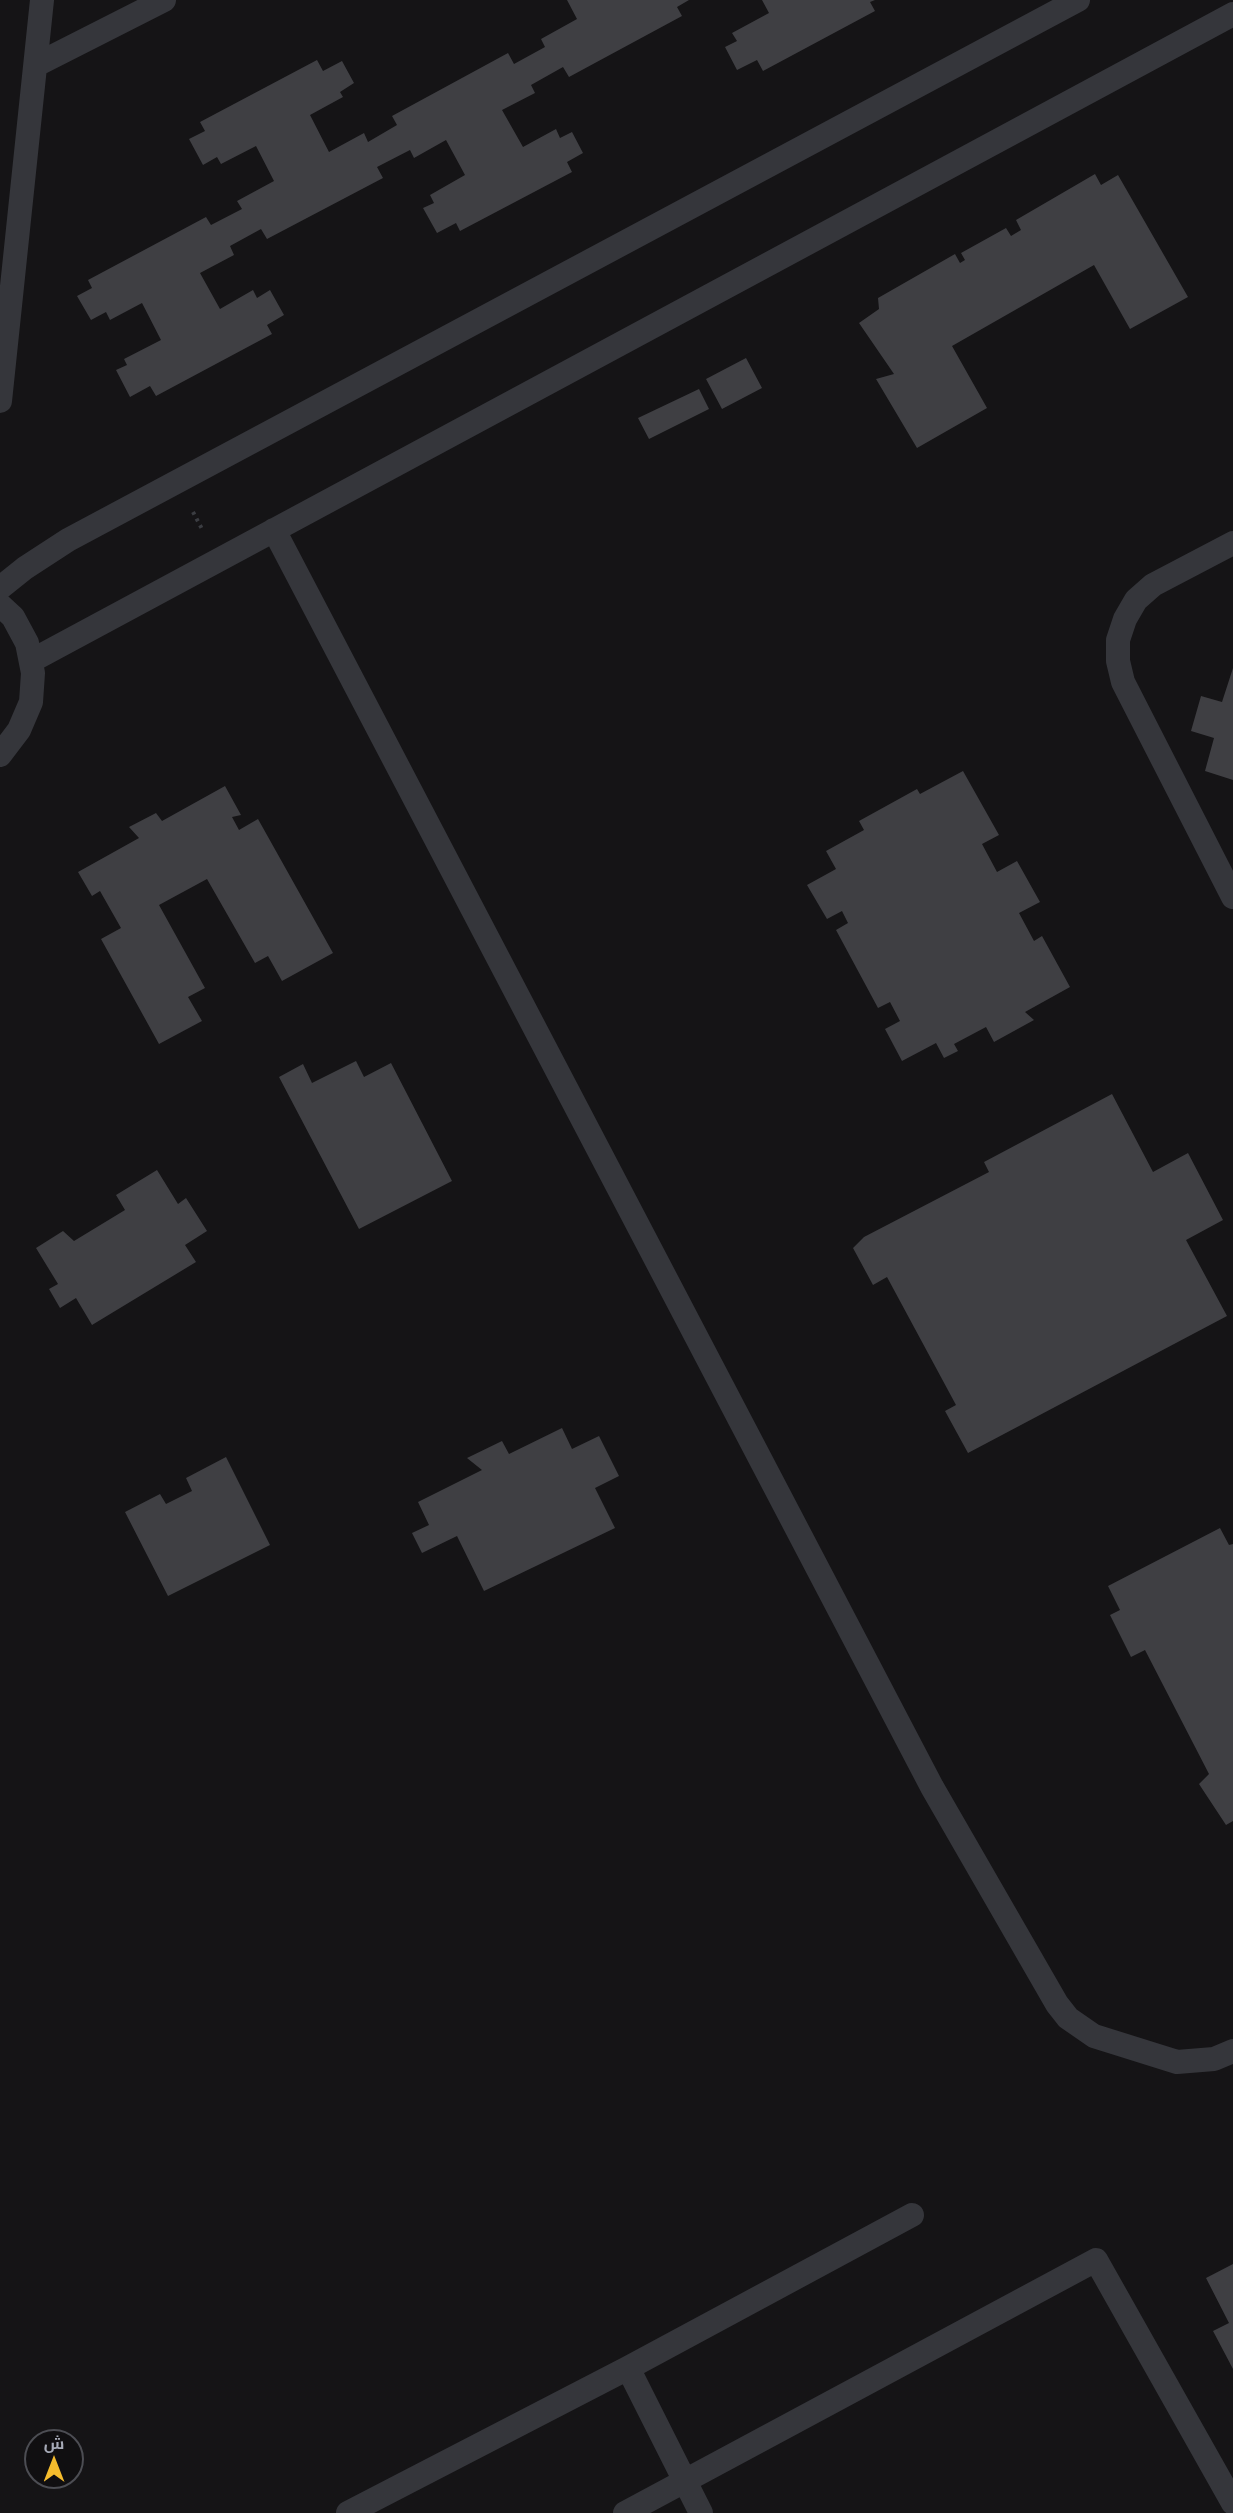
<!DOCTYPE html>
<html>
<head>
<meta charset="utf-8">
<style>
	body { margin:0 }
	#map { position:relative; width:1233px; height:2513px; overflow:hidden; background:#151416; font-family:Manrope,Cairo,sans-serif }
	canvas { display:block }
	.north { position:absolute; left:24px; top:2429px; width:60px; height:60px; box-sizing:border-box; background:#100f11; border:2px solid #4c4d53; border-radius:50%; rotate:0deg; font-size:16px; font-weight:700; line-height:24px; text-align:center; color:#a6aab7 }
	.north::after { content:''; display:block; margin:auto; width:21px; height:27px; background:#f5bc2d; clip-path:polygon(50% 0,100% 100%,50% 72%,0 100%) }
</style>
</head>
<body>
<div id="map">
<canvas width="1233" height="2513"></canvas>
<div class="north">ش</div>
</div>
<script>
const context = document.querySelector('canvas').getContext('2d');
context.lineJoin = 'round';
function fill(path, color) { context.fillStyle = color; context.fill(path, 'evenodd'); }
const poly = rows => new Path2D(rows.map(r => 'M' + r).join(''));
function trace(path, color, width, dash) { context.strokeStyle = color; context.lineWidth = width; context.lineCap = dash ? 'butt' : 'round'; context.setLineDash(dash || []); context.stroke(path); }
fill(poly([
	[567,0,689,0,677,7,682,16,569,77,563,67,531,85,535,93,502,110,523,147,556,129,560,138,572,132,583,153,567,162,572,172,460,231,456,223,437,233,423,208,434,203,430,195,465,175,446,140,414,158,410,150,377,167,383,178,267,239,261,229,230,246,234,255,200,273,220,309,253,290,257,298,270,290,284,315,267,325,272,334,156,396,150,386,130,397,116,370,127,365,124,359,161,340,142,303,110,320,106,312,91,320,77,296,92,288,88,280,206,217,211,225,242,209,237,201,274,181,256,146,221,164,217,157,203,165,189,139,205,131,200,122,317,60,323,71,342,61,354,83,340,92,343,97,310,115,329,152,364,133,368,142,397,125,392,116,508,53,514,64,545,47,541,39,577,19],
	[762,0,875,0,870,2,875,11,763,71,757,60,737,70,725,47,737,41,732,33,769,13],
	[1095,174,1101,185,1118,175,1188,297,1130,329,1094,265,952,346,987,408,917,448,876,379,894,374,859,323,879,309,878,298,955,254,960,263,965,260,961,253,1006,228,1011,236,1021,230,1016,220],
	[746,358,762,388,722,409,706,379],
	[699,389,709,409,649,439,638,418],
	[1233,668,1233,780,1205,771,1214,738,1191,731,1201,696,1222,702],
	[963,771,999,835,982,844,997,872,1017,861,1040,902,1019,913,1034,941,1042,936,1070,987,1025,1012,1034,1020,994,1042,986,1027,954,1044,958,1051,944,1058,936,1043,902,1061,885,1029,900,1021,890,1002,878,1008,836,930,848,923,842,911,827,919,807,885,836,869,826,851,864,830,859,821,917,789,920,794],
	[225,786,241,815,232,817,239,830,258,819,333,953,282,981,268,956,255,963,207,879,159,905,205,988,188,997,202,1021,159,1044,101,939,121,928,100,891,92,896,78,872,139,838,129,827,156,813,162,821],
	[356,1061,364,1077,391,1063,452,1181,359,1229,279,1077,303,1064,312,1083],
	[1112,1094,1153,1172,1188,1153,1223,1220,1186,1240,1227,1316,968,1453,945,1411,956,1405,887,1277,873,1285,853,1248,864,1237,989,1172,984,1162],
	[157,1170,178,1204,186,1198,207,1231,185,1245,196,1262,92,1325,76,1298,60,1308,49,1289,58,1284,36,1248,63,1231,74,1241,125,1210,116,1195],
	[562,1428,572,1449,599,1436,619,1476,595,1488,615,1528,484,1591,457,1536,422,1553,412,1533,429,1525,418,1502,482,1470,467,1458,502,1441,509,1454],
	[226,1457,270,1545,168,1596,125,1512,160,1494,166,1504,192,1491,186,1478],
	[1220,1528,1229,1545,1233,1544,1233,1821,1226,1825,1199,1784,1209,1774,1145,1650,1131,1657,1110,1615,1120,1610,1108,1586],
	[1233,2264,1233,2369,1213,2331,1229,2323,1206,2278]
]), '#3f3f43');
trace(poly([
	[193,512,202,529]
]), '#3b3d42', 4, [3, 4.5]);
trace(poly([
	[36,65,164,0],
	[0,401,42,0],
	[274,530,932,1787,1057,2004,1068,2018,1094,2036,1177,2062,1214,2059,1233,2051],
	[1233,543,1153,585,1136,600,1125,619,1118,640,1118,661,1123,682,1233,897],
	[0,588,25,568,68,540,1078,0],
	[0,605,13,617,27,643,33,673,31,702,19,730,0,755],
	[31,661,1233,14],
	[628,2368,701,2513],
	[348,2513,628,2368,912,2215],
	[625,2513,1096,2260,1233,2503]
]), '#35363b', 24);
</script>
</body>
</html>
